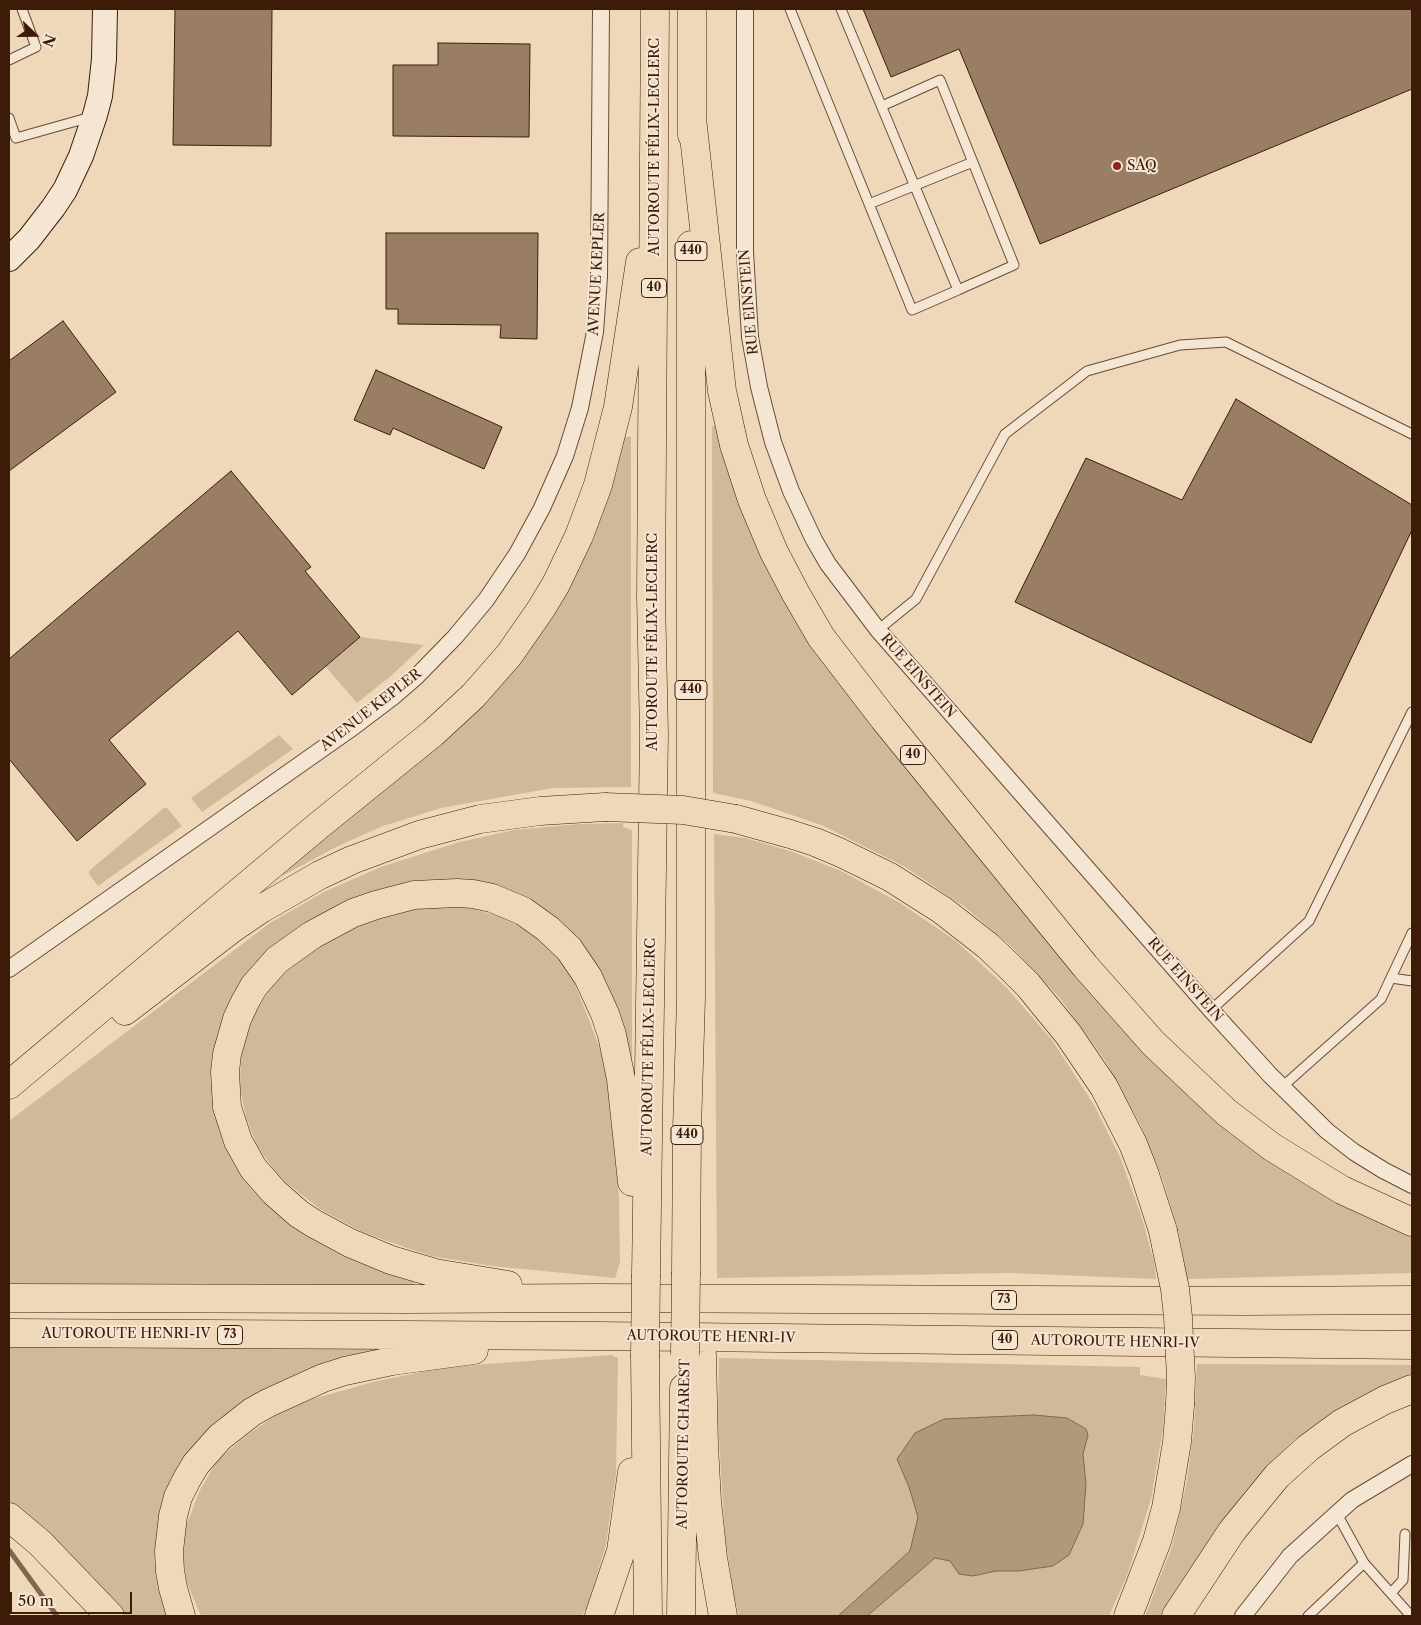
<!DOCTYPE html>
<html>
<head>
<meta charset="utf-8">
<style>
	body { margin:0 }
	#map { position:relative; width:1421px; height:1625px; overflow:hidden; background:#eed8b9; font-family:"Libre Caslon Text",serif }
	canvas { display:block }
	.frame { position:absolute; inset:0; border:10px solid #3c1c09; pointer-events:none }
	.north { position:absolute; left:10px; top:10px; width:50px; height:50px; -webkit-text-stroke:4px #f4e6d2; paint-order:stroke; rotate:112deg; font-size:14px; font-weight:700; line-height:20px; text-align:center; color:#3c1c09 }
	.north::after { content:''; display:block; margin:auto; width:18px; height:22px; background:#3c1c09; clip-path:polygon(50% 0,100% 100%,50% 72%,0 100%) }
	.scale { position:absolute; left:10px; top:1592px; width:122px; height:22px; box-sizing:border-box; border:2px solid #3c1c09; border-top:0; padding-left:6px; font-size:15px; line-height:18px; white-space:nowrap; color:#3c1c09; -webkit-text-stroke:4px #f4e6d2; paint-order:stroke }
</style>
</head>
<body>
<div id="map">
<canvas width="1421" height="1625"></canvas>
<div class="frame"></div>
<div class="north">N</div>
<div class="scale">50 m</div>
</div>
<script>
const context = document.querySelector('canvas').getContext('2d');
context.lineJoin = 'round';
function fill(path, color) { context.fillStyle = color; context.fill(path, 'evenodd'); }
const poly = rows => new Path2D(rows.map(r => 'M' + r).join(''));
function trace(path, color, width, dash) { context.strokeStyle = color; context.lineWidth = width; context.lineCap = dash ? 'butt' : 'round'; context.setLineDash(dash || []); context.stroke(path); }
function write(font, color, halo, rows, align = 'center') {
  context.font = font + ' "Libre Caslon Text",serif'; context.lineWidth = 4; context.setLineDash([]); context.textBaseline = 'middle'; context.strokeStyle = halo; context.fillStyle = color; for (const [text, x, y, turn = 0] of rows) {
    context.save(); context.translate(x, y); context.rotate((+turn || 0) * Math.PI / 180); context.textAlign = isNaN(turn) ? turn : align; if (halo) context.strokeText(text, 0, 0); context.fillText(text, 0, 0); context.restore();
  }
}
fill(poly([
	[712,426,719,426,746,517,1122,1024,1230,1133,1310,1187,1391,1226,1412,1234,1412,1273,1187,1279,1179,1234,1163,1180,1141,1126,1105,1060,1059,997,1011,946,965,907,905,867,824,826,751,801,713,793],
	[621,436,631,437,631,787,553,788,441,808,383,826,336,847,284,875,279,869,515,668],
	[360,637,424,645,392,675,357,703,326,667],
	[279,735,293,749,202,812,191,798],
	[164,808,167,808,182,826,98,886,89,874,89,871],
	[623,823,623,827,632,830,632,1074,535,906,379,894,228,1016,237,1163,415,1278,414,1286,9,1284,9,1121,270,923,324,892,381,867,456,843,514,830,580,824],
	[714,834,745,838,793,852,841,871,900,903,956,941,1006,987,1052,1040,1094,1105,1120,1157,1141,1215,1154,1262,1156,1279,1010,1273,717,1278],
	[432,907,465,907,500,916,530,932,555,954,574,982,601,1051,608,1085,615,1147,619,1200,620,1262,615,1278,492,1266,431,1256,364,1233,320,1209,279,1177,257,1146,246,1117,240,1087,241,1053,250,1021,270,989,296,962,331,938,368,921,404,911],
	[9,1342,393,1344,393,1353,254,1396,215,1422,191,1450,168,1616,127,1616,108,1595,33,1520,9,1501],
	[611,1355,618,1358,616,1474,606,1545,588,1604,582,1616,201,1616,187,1583,183,1559,186,1526,200,1490,217,1461,247,1435,279,1413,313,1399,373,1382,445,1367],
	[719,1358,1140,1367,1140,1375,1166,1379,1163,1428,1151,1499,1128,1573,1109,1616,739,1616,734,1597,725,1535,718,1422],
	[1197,1364,1412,1365,1412,1377,1384,1386,1331,1413,1291,1443,1250,1486,1212,1538,1161,1616,1145,1616,1172,1547,1187,1481,1194,1427]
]), '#d0b89b');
const water = poly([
	[1034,1415,1067,1418,1086,1429,1088,1435,1083,1454,1086,1484,1083,1524,1069,1555,1053,1566,1019,1571,996,1571,973,1576,959,1574,950,1561,935,1558,867,1616,838,1616,910,1551,918,1517,909,1487,897,1459,915,1433,944,1419,1034,1415]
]);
fill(water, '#b1987d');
trace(water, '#82664f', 1);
trace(poly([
	[9,1550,57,1616]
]), '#82664f', 5);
const building = poly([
	[175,9,272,9,271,146,173,145,175,9],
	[863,9,1412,9,1412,89,1040,244,959,49,891,77,863,9],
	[438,43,530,44,529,137,393,136,393,65,438,65,438,43],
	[386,233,538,233,537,339,500,338,501,325,398,324,398,309,386,309,386,233],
	[63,321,116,392,9,471,9,361,63,321],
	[376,370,502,427,484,469,393,428,390,435,354,420,376,370],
	[1236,399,1412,505,1412,530,1311,743,1015,602,1086,458,1182,500,1236,399],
	[231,471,311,567,305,571,360,637,292,695,238,631,109,740,146,784,77,841,9,759,9,659,231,471]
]);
fill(building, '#997e65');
trace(building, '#3c1c09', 1);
const lane = poly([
	[790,9,912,310,958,290,841,9],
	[9,60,36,47,22,9],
	[882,106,940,80,1014,265,958,290],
	[9,118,16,138,91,117],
	[869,204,973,162],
	[878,630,916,599,1005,434,1087,371,1180,345,1226,342,1412,434],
	[1391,978,1412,981],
	[1211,1010,1309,921,1412,712],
	[1282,1087,1381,999,1412,933],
	[1337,1514,1364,1563,1411,1616],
	[1391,1593,1403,1580,1405,1534],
	[1308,1616,1364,1563]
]);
const street = poly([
	[745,9,745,252,750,337,759,387,773,442,791,491,814,540,828,564,878,630,1211,1010,1270,1075,1327,1131,1354,1152,1383,1170,1412,1185],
	[9,969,349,730,394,696,416,677,455,637,486,600,517,554,542,508,565,456,580,408,595,332,599,277,601,9],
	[1243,1616,1290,1556,1352,1500,1412,1464]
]);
const secondary = poly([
	[9,259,29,239,53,208,65,190,81,156,95,115,100,96,104,59,105,9]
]);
const highway = poly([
	[692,118,719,364,722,391,734,445,752,500,774,552,796,594,821,637,884,719,1085,966,1153,1043,1226,1112,1272,1147,1342,1190,1412,1222],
	[692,135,692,9],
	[736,819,790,834,815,842,839,852,890,877,942,910,988,946,1009,966,1028,985,1068,1034,1104,1087,1133,1144,1144,1172,1163,1231],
	[125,1011,233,928,261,909,320,875,352,860,419,835,480,819,540,811,605,807],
	[9,1085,318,826,433,733,473,696,509,655,541,609,556,584,579,536,598,485,618,407,640,262],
	[686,1272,687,1129,691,998,691,245],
	[646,1275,654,734,651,597,655,9],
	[508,1285,435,1273,391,1260,350,1243,313,1223,299,1214,274,1192,253,1168,238,1141,227,1107,225,1072,227,1054,237,1019,245,1002,254,986,277,960,312,935,353,913,376,905,414,895,457,893,473,894,492,898,523,911,548,929,569,949,588,977,605,1014,612,1035,621,1079,632,1182],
	[9,1298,408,1299,596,1298,1246,1301,1412,1300],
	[9,1333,598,1336,1412,1345],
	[702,1355,704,1446,707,1501,713,1558,723,1616],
	[645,1357,648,1616],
	[9,1517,40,1543,110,1616],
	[181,1616,173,1588,170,1571,169,1551,173,1516,178,1497,187,1479,196,1464,220,1437,252,1412,268,1403,323,1378,345,1371,392,1361,474,1350],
	[599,1616,621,1551,632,1472],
	[681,1616,684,1388],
	[1128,1616,1157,1541,1166,1508,1177,1442,1180,1405],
	[1176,1616,1232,1531,1277,1476,1308,1448,1342,1423,1385,1400,1412,1389]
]);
trace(lane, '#684b35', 11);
trace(street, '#684b35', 18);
trace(secondary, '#3c1c09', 26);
trace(highway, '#3c1c09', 29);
trace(lane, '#f4e6d2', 9);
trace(street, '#f4e6d2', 16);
trace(secondary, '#f4e6d2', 24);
trace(highway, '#eed8b9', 28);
const highwayBridge = poly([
	[605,807,683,810,736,819],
	[1163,1231,1175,1289,1178,1317,1181,1378,1180,1405],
	[685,1355,686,1272],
	[645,1357,646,1275]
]);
trace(highwayBridge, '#3c1c09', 29, []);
trace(highwayBridge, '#eed8b9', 28);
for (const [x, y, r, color] of [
	[1117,166,5,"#8f2418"]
]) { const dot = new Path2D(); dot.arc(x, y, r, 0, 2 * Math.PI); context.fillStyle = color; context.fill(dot); trace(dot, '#f4e6d2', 2); }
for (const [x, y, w] of [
	[691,251,32],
	[654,288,25],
	[691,690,32],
	[913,755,25],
	[687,1135,32],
	[1004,1300,25],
	[230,1335,25],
	[1005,1340,25]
]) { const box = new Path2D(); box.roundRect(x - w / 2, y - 9.5, w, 19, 4); context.fillStyle = '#f4e6d2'; context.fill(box); trace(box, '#3c1c09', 1); }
write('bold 12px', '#3c1c09', null, [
	["440",691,251],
	["40",654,288],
	["440",691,690],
	["40",913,755],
	["440",687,1135],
	["73",1004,1300],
	["73",230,1335],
	["40",1005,1340]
]);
write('14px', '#3c1c09', '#f4e6d2', [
	["AUTOROUTE FÉLIX-LECLERC",655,147,-90],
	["AVENUE KEPLER",597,274,-87],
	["RUE EINSTEIN",749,302,-95],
	["AUTOROUTE FÉLIX-LECLERC",653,642,-90],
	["RUE EINSTEIN",918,676,49],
	["AVENUE KEPLER",371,710,-38],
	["RUE EINSTEIN",1185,980,49],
	["AUTOROUTE FÉLIX-LECLERC",649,1047,-89],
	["AUTOROUTE HENRI-IV",126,1334],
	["AUTOROUTE HENRI-IV",711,1337,1],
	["AUTOROUTE HENRI-IV",1115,1342,1],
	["AUTOROUTE CHAREST",684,1444,-89]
]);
write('14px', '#3c1c09', '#f4e6d2', [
	["SAQ",1127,166]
], 'left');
</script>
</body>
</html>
